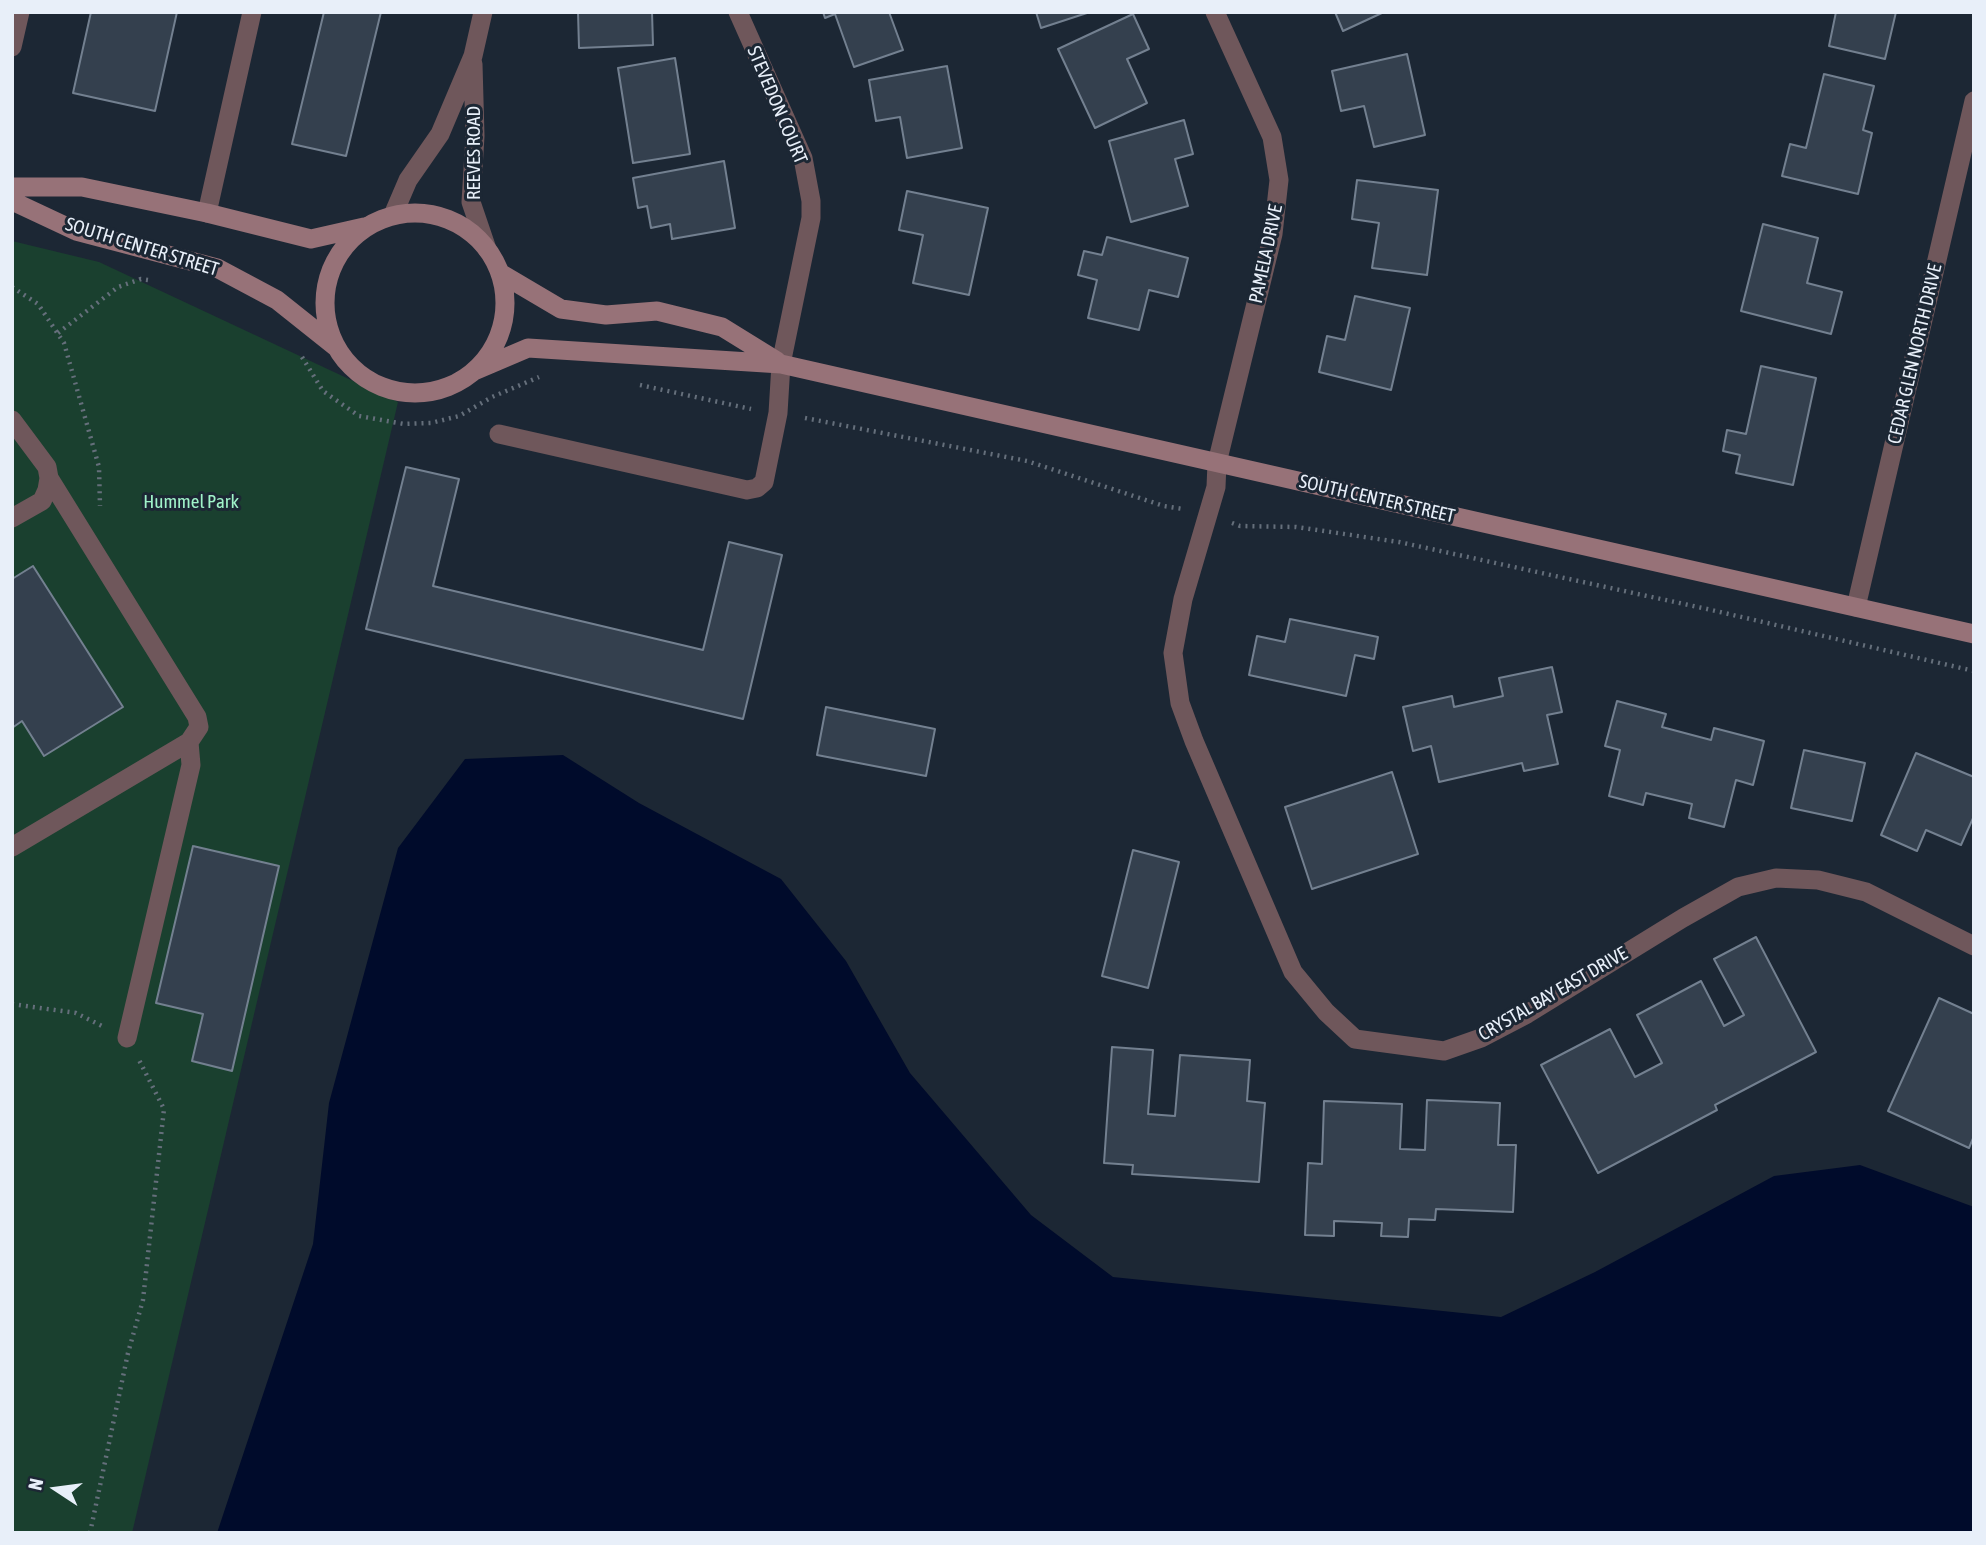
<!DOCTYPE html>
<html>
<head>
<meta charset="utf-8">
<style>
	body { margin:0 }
	#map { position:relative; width:1986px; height:1545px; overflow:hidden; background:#1c2734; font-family:"Asap Condensed",sans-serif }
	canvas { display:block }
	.frame { position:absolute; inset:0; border:14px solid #e8eff9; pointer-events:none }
	.north { position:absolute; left:21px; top:1454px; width:70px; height:70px; -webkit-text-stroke:5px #1c2734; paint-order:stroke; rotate:283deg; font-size:19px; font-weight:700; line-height:28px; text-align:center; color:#e8eff9 }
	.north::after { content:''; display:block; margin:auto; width:24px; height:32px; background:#e8eff9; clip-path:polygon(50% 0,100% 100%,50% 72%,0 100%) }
</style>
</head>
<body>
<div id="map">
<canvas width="1986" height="1545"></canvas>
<div class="frame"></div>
<div class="north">N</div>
</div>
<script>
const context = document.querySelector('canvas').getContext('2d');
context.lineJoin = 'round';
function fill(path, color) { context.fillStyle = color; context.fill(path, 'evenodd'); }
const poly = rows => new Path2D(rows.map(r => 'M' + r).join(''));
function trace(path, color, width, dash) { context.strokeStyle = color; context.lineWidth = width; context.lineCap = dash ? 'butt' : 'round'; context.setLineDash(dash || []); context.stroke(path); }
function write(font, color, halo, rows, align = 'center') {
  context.font = font + ' "Asap Condensed",sans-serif'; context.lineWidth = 6; context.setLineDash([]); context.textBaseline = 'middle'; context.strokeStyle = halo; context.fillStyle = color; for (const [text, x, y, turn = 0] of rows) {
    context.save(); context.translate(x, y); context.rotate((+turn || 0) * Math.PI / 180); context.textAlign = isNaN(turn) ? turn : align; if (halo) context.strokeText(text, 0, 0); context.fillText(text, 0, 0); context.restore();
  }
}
fill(poly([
	[12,241,99,262,398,402,132,1533,12,1533]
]), '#1a402f');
fill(poly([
	[563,755,639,803,781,879,846,961,910,1073,1031,1215,1113,1277,1501,1317,1595,1272,1774,1176,1860,1165,1974,1207,1974,1533,217,1533,313,1244,329,1103,398,848,465,759]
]), '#000b2b');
const building = poly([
	[91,12,177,12,155,111,73,93,91,12],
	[324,12,381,12,346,156,292,144,324,12],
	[578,12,652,12,653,45,579,48,578,12],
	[823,12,889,12,903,50,854,67,835,14,825,18,823,12],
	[1036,12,1090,12,1041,28,1036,12],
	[1335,12,1384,12,1343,31,1335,12],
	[1836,12,1896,12,1885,59,1829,46,1836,12],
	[1133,14,1149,49,1127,59,1147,103,1095,128,1058,49,1133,14],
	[1407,54,1425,135,1374,147,1364,106,1341,111,1332,71,1407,54],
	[675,58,690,154,633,163,618,68,675,58],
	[947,66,962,148,907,158,900,117,876,121,869,80,947,66],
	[1824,74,1874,86,1863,130,1872,133,1858,194,1782,176,1790,144,1806,148,1824,74],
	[1184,120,1193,154,1175,159,1188,206,1131,222,1109,141,1184,120],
	[724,161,735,228,672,239,670,224,651,228,647,206,638,208,633,178,724,161],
	[1357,180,1438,190,1427,275,1372,268,1379,223,1352,219,1357,180],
	[907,191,988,208,969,295,913,283,923,235,899,230,907,191],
	[1763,224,1818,238,1807,283,1842,292,1831,334,1741,311,1763,224],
	[1107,237,1188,258,1178,297,1149,290,1139,330,1088,318,1097,280,1078,275,1084,251,1102,255,1107,237],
	[1355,296,1410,308,1391,390,1319,372,1327,336,1345,340,1355,296],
	[1761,366,1816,378,1793,485,1736,473,1740,455,1723,451,1727,430,1746,434,1761,366],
	[406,467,459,479,433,586,703,650,729,542,782,555,743,719,366,629,406,467],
	[33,566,123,707,44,756,22,721,12,728,12,579,33,566],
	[1290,619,1378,637,1374,659,1355,655,1346,696,1249,675,1257,636,1285,642,1290,619],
	[1552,667,1562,712,1547,715,1558,764,1524,771,1522,763,1439,782,1431,746,1413,751,1403,707,1452,696,1454,707,1503,696,1499,678,1552,667],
	[1617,701,1666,714,1662,727,1711,740,1714,728,1764,741,1753,785,1736,780,1724,827,1689,818,1692,804,1646,793,1643,805,1609,796,1620,750,1605,746,1617,701],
	[826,707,935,729,926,776,817,755,826,707],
	[1804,750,1865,763,1852,821,1791,808,1804,750],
	[1916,753,1974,777,1974,816,1961,845,1926,830,1917,851,1881,835,1916,753],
	[1392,772,1418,854,1312,889,1285,807,1392,772],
	[193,846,279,866,232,1071,192,1061,203,1014,156,1003,193,846],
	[1133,850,1179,862,1148,988,1102,976,1133,850],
	[1756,937,1816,1052,1715,1105,1717,1110,1598,1173,1541,1065,1610,1029,1635,1077,1662,1063,1637,1015,1701,981,1724,1026,1744,1015,1714,959,1756,937],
	[1939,998,1974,1014,1974,1136,1969,1148,1888,1111,1939,998],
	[1112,1047,1153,1050,1148,1114,1175,1116,1180,1055,1250,1060,1247,1101,1265,1103,1259,1182,1132,1174,1133,1165,1104,1163,1112,1047],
	[1427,1100,1500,1103,1498,1145,1516,1145,1513,1212,1436,1209,1435,1220,1409,1219,1408,1237,1381,1236,1382,1223,1334,1221,1334,1236,1305,1235,1308,1163,1322,1164,1324,1101,1402,1104,1400,1149,1425,1150,1427,1100]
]);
fill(building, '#34404e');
trace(building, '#738090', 2);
trace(poly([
	[12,287,38,304,64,343,99,467,100,506],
	[58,333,118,287,141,279,148,280],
	[302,357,323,391,359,416,404,424,431,423,459,416,492,397,539,377],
	[640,385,751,409],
	[805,418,1027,461,1164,506,1183,509],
	[1232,523,1240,526,1296,527,1399,542,1707,609,1974,671],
	[12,1004,76,1013,104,1027],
	[90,1533,128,1353,143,1300,164,1109,139,1060]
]), '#656f7b', 4.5, [2, 5]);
trace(poly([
	[12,420,47,467,49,478,47,490,42,501,12,518],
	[499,434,747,490,757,488,764,482,778,413,781,364],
	[12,847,189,742,199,727,197,717,49,478],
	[127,1038,191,765,189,742]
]), '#6f575b', 19);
trace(poly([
	[738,12,803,158,811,201,811,218,781,364],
	[1215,12,1272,137,1279,180,1273,234,1217,463,1216,487,1183,599,1173,653,1180,703,1194,741,1293,972,1326,1012,1355,1039,1444,1051,1481,1038,1527,1014,1683,918,1738,887,1776,878,1818,880,1866,892,1974,946],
	[12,47,20,12],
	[473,64,475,136,471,202,487,249],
	[207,213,252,12],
	[393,215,408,180,440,134,473,56,483,12],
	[1856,607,1974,101]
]), '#6f575b', 19);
trace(poly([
	[12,187,82,187,207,213,311,239,364,227],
	[12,201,76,231,217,268,277,300,336,347],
	'325 303a90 90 0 1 1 180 0a90 90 0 1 1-180 0Z',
	[500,273,561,309,606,315,657,311,722,327,777,361],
	[474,371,528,348,781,364,1974,634]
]), '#977278', 19);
write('19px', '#e8eff9', '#1c2734', [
	["STEVEDON COURT",777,105,67],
	["REEVES ROAD",474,153,-90],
	["SOUTH CENTER STREET",142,247,17],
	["PAMELA DRIVE",1266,254,-78],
	["CEDAR GLEN NORTH DRIVE",1915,354,-77],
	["SOUTH CENTER STREET",1377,499,13],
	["CRYSTAL BAY EAST DRIVE",1553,994,-30]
]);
write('19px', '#a0f2c9', '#1c2734', [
	["Hummel Park",191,502]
]);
</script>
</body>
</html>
